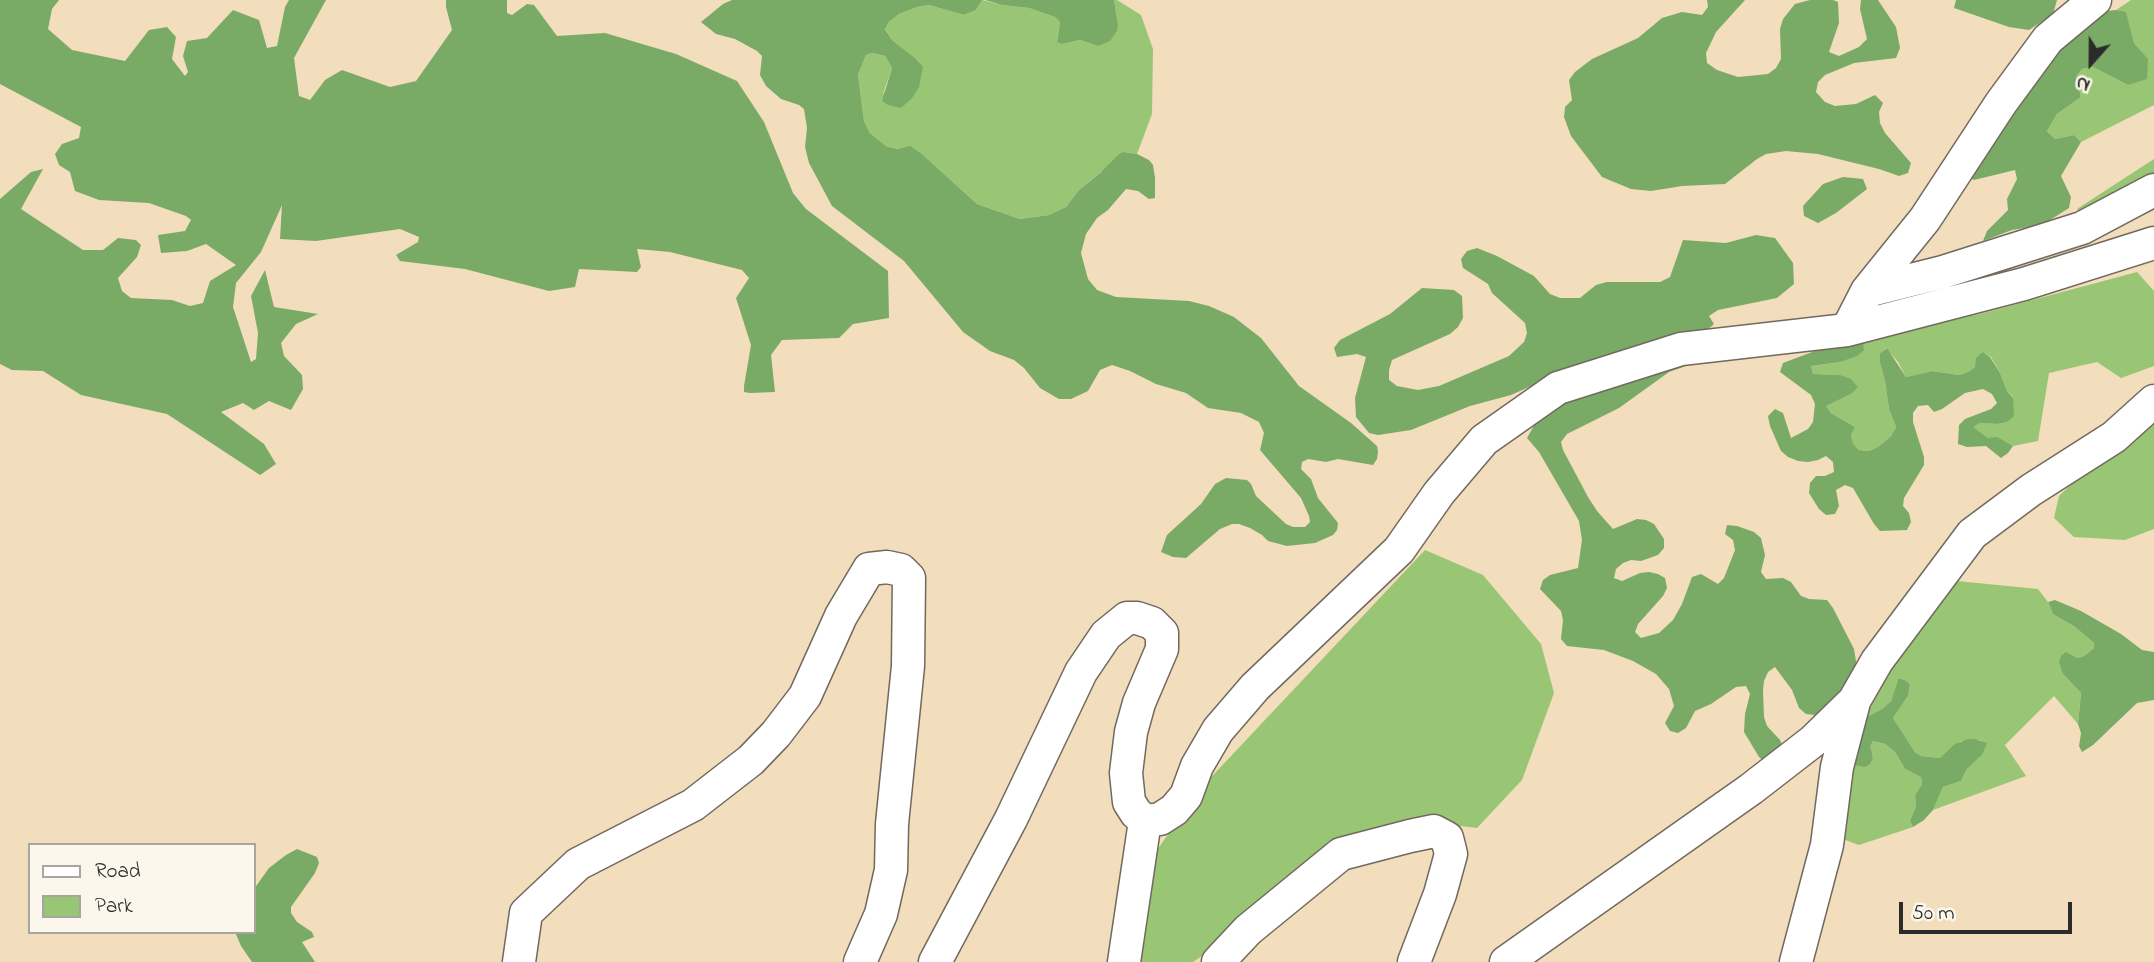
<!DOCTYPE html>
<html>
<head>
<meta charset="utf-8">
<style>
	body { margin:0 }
	#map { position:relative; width:2154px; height:962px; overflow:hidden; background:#f2ddbd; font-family:"Indie Flower",sans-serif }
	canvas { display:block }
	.legend { position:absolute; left:28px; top:843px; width:228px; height:91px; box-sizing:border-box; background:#fbf7ec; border:2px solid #a8a59f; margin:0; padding:9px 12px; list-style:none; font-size:21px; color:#2b2b2b }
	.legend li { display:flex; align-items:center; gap:14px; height:35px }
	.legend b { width:35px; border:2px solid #a8a59f }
	.north { position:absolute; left:2056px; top:28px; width:70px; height:70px; -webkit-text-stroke:5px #fbf7ec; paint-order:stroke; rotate:201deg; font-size:19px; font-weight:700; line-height:28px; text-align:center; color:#2b2b2b }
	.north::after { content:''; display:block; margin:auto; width:24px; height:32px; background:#2b2b2b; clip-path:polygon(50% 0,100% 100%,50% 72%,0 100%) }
	.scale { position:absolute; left:1899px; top:902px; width:173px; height:32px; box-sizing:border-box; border:4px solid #2b2b2b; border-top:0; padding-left:9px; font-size:21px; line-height:24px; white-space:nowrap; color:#2b2b2b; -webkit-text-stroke:5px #fbf7ec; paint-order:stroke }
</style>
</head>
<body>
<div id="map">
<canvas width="2154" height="962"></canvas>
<ul class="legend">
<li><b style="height:9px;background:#fff"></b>Road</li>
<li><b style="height:19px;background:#99c674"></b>Park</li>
</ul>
<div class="north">N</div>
<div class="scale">50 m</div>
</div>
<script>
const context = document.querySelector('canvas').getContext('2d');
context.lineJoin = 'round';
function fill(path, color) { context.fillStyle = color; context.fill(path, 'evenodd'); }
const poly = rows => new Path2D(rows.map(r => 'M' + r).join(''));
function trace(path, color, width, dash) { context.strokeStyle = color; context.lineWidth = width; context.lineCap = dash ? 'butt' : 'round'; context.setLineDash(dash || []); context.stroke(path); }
fill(poly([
	[982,0,1002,5,1029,8,1055,17,1060,22,1057,41,1062,44,1080,40,1098,46,1118,24,1114,0,1117,0,1141,15,1153,49,1152,114,1137,154,1125,152,1079,190,1066,207,1049,215,1020,219,977,204,922,154,886,146,870,133,864,121,858,75,866,55,872,53,885,56,892,68,883,94,914,57,892,40,885,28,888,23,899,14,917,7,929,5,964,15,976,10],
	[2131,0,2154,0,2154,105,2081,142,2074,135,2055,139,2047,131,2057,114,2081,97,2076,77,2082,69,2093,67,2128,85,2147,59,2134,43,2126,13,2116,10],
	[2154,159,2154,179,2084,218,2077,209],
	[2137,272,2154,291,2154,366,2121,378,2097,362,2049,373,2038,441,2013,446,1997,438,1988,438,1972,427,1980,423,1998,424,2007,422,2013,397,2007,391,2000,373,1991,357,1983,352,1975,367,1968,372,1959,375,1932,371,1906,377,1898,362,1886,348,1880,353,1880,363,1885,381,1889,409,1896,427,1891,436,1878,447,1869,451,1859,450,1852,444,1851,435,1855,427,1831,413,1825,406,1851,394,1840,375,1813,374,1811,366,1840,362,1863,341,1884,333,1980,314],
	[2154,418,2154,529,2125,540,2074,537,2054,518,2059,496,2085,471],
	[1425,550,1483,575,1541,644,1554,693,1522,780,1477,828,1420,821,1259,918,1193,962,1134,962,1155,853,1199,790],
	[1957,581,2038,589,2048,602,2053,614,2075,627,2094,643,2094,648,2084,656,2077,658,2063,674,2081,693,2078,724,2054,696,2005,745,2026,776,1933,810,1943,787,1961,781,1967,769,1982,755,1981,740,1961,741,1940,758,1921,756,1915,752,1893,718,1908,696,1910,684,1905,680,1900,678,1891,701,1882,709,1865,718,1892,667,1945,587],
	[1873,741,1885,744,1895,752,1905,769,1921,777,1922,784,1915,795,1916,806,1910,821,1913,827,1859,845,1840,838,1847,764,1873,758,1869,746]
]), '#99c674');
fill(poly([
	[0,0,59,0,52,9,48,29,72,50,125,61,149,30,167,27,176,37,172,59,185,76,188,72,183,56,187,41,207,38,233,10,259,20,267,48,277,46,285,7,289,0,326,0,294,58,299,96,310,100,325,80,342,70,390,87,416,81,452,30,446,7,446,0,507,0,507,13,512,15,527,4,534,5,557,36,605,33,676,54,737,81,764,122,793,193,806,209,888,271,889,318,853,324,839,338,782,340,771,355,775,392,750,393,744,392,744,386,751,345,736,298,749,278,742,270,670,252,637,249,641,267,637,272,579,269,575,287,549,291,465,269,400,261,396,255,418,242,419,237,400,229,316,241,280,239,282,205,261,252,236,283,233,307,251,362,256,359,258,333,251,296,265,270,274,307,318,314,296,324,281,343,284,356,302,375,303,389,291,410,269,401,254,410,243,403,221,412,264,444,276,464,260,475,167,414,81,395,43,371,12,370,0,364,0,199,31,172,43,169,21,209,83,250,103,250,118,238,136,240,141,245,137,257,118,278,122,291,131,298,172,300,190,306,203,303,210,281,236,265,206,244,187,251,161,253,158,235,185,231,191,220,186,216,149,203,99,200,75,191,70,172,59,165,55,154,62,144,79,138,81,127,0,84],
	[732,0,982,0,976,10,964,15,929,5,917,7,899,14,888,23,885,29,892,40,914,57,923,67,919,87,912,98,901,108,888,105,882,101,892,68,885,56,872,53,866,55,858,75,864,121,870,133,886,146,898,149,910,146,922,154,977,204,1020,219,1049,215,1066,207,1079,190,1100,173,1119,154,1124,152,1137,154,1149,160,1153,165,1155,178,1155,198,1149,199,1138,191,1126,189,1108,210,1097,218,1086,234,1081,253,1088,279,1097,290,1116,297,1189,301,1209,306,1234,317,1261,338,1299,386,1351,423,1377,446,1378,452,1377,459,1373,465,1338,459,1326,462,1308,459,1302,462,1301,469,1311,479,1318,498,1338,523,1337,530,1333,535,1315,543,1287,546,1268,541,1262,535,1250,528,1239,524,1232,524,1220,529,1186,558,1173,557,1161,552,1167,535,1201,504,1215,484,1226,478,1247,480,1251,484,1256,496,1286,524,1293,527,1305,527,1310,522,1309,516,1301,498,1260,450,1264,433,1259,422,1241,413,1208,408,1186,393,1156,384,1130,371,1112,365,1100,370,1088,391,1071,399,1059,399,1040,388,1024,368,1014,360,990,351,963,332,904,261,832,206,809,163,805,147,807,128,804,109,799,105,781,99,766,86,760,75,762,56,757,51,735,39,716,34,701,22,723,4],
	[985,0,1114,0,1118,24,1117,31,1110,41,1098,46,1080,40,1062,44,1057,42,1060,22,1055,17,1029,8,1002,5],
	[1707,0,1745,0,1716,32,1706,53,1707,63,1717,70,1738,77,1768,74,1776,68,1781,59,1780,29,1783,19,1795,4,1810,0,1833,0,1838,2,1839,23,1829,52,1839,56,1859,47,1867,39,1860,9,1861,0,1878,0,1896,27,1900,48,1896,58,1854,63,1825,75,1818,82,1816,92,1825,102,1835,106,1856,104,1875,95,1883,103,1879,112,1880,123,1885,133,1911,163,1908,173,1899,176,1879,169,1818,154,1786,151,1766,154,1757,159,1725,184,1682,186,1651,191,1631,189,1602,177,1571,136,1564,117,1565,107,1572,100,1569,80,1575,72,1592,59,1638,38,1662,18,1682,12,1702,15,1708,7],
	[1956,0,2057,0,2053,14,2029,30,2009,27,1954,8],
	[2116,10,2126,12,2134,43,2148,59,2147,79,2128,85,2093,67,2082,69,2076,77,2081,97,2057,114,2047,131,2055,139,2074,135,2081,142,2061,176,2071,197,2069,208,2042,225,2012,230,1983,241,1987,231,2008,210,2007,199,2017,179,2015,170,1974,180,1962,173,2034,69,2106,11],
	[1843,177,1863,179,1867,189,1836,213,1818,223,1804,216,1803,206,1823,184],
	[1756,235,1775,238,1793,263,1794,284,1777,298,1718,310,1709,316,1714,324,1706,331,1638,352,1587,361,1511,395,1470,406,1411,430,1378,435,1369,433,1356,417,1355,398,1366,357,1357,354,1337,357,1334,348,1340,340,1390,314,1422,288,1454,290,1462,296,1463,318,1458,327,1450,334,1392,360,1389,370,1389,380,1397,386,1418,390,1439,386,1509,356,1524,342,1527,333,1525,323,1492,293,1488,284,1463,268,1461,259,1467,251,1477,248,1497,256,1534,276,1550,294,1560,298,1580,298,1596,285,1607,282,1660,282,1670,277,1683,240,1726,243],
	[1844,340,1863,341,1864,350,1857,356,1840,362,1811,366,1813,374,1840,375,1851,379,1858,387,1851,394,1826,406,1831,413,1855,427,1851,435,1853,444,1859,450,1869,451,1878,447,1891,436,1896,427,1889,409,1885,381,1880,363,1880,353,1887,348,1906,377,1932,371,1959,375,1968,372,1975,367,1976,358,1983,352,1990,357,2000,373,2007,391,2013,398,2014,416,2007,422,1998,424,1980,423,1973,427,1988,438,1997,437,2013,446,2008,453,2001,458,1986,446,1967,447,1958,444,1959,425,1965,419,1991,409,1997,403,1992,394,1983,389,1965,393,1942,409,1934,412,1928,405,1918,406,1913,413,1913,422,1924,457,1924,465,1904,498,1903,506,1909,513,1911,522,1907,530,1880,531,1874,524,1853,488,1845,485,1836,490,1839,506,1835,514,1826,515,1819,509,1809,493,1810,483,1816,476,1825,476,1834,472,1833,462,1826,456,1818,460,1808,462,1798,461,1788,457,1781,451,1770,426,1768,416,1775,409,1783,413,1791,438,1808,429,1813,422,1815,404,1811,395,1780,372,1783,363],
	[1673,361,1697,362,1669,372,1619,408,1567,434,1561,442,1563,450,1588,497,1597,511,1613,529,1637,519,1646,520,1654,524,1664,539,1664,548,1658,555,1641,561,1631,560,1623,563,1616,569,1614,578,1622,581,1640,573,1649,572,1658,574,1665,578,1667,588,1663,596,1638,624,1635,632,1641,638,1659,633,1673,620,1682,604,1692,577,1701,574,1718,584,1724,578,1735,550,1733,540,1725,534,1727,525,1737,526,1754,532,1761,538,1765,555,1761,572,1766,579,1783,578,1791,582,1801,596,1809,599,1827,600,1833,608,1854,649,1857,667,1851,683,1824,710,1815,715,1806,714,1799,708,1792,690,1775,667,1768,672,1764,681,1763,690,1764,717,1767,726,1780,740,1784,749,1766,763,1759,757,1744,732,1745,714,1750,694,1746,686,1736,687,1711,704,1695,711,1686,728,1678,733,1670,731,1665,723,1674,706,1669,689,1656,674,1633,661,1604,650,1567,646,1561,639,1563,620,1561,611,1540,589,1543,580,1550,575,1578,568,1582,540,1579,521,1539,452,1527,438,1536,422,1543,415,1568,402,1622,385],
	[2055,600,2081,611,2121,634,2142,650,2154,652,2154,700,2137,703,2093,745,2082,752,2079,746,2081,733,2078,724,2081,693,2063,674,2059,662,2061,656,2066,652,2077,658,2084,656,2094,648,2094,643,2075,627,2053,614,2048,602],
	[1899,678,1905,680,1910,684,1908,696,1893,718,1915,752,1921,756,1940,758,1955,744,1968,739,1975,739,1987,743,1982,755,1967,769,1961,781,1943,787,1933,810,1924,820,1913,827,1910,821,1916,806,1915,795,1922,784,1921,777,1905,769,1895,752,1885,744,1873,741,1870,746,1873,758,1870,764,1865,767,1847,764,1865,718,1882,709,1891,701],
	[297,849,317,857,319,863,315,873,291,907,291,913,297,922,312,932,314,937,302,942,315,962,252,962,241,946,235,932,254,932,254,889,269,868,286,855]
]), '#7aab66');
const minor = poly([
	[1867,291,1943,272,2082,228,2154,190],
	[1847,330,1867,291,1925,219,2001,103,2048,39,2095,0],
	[519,962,526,913,578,864,693,805,751,760,776,734,805,696,841,616,869,569,887,567,901,570,909,578,908,666,892,824,891,870,881,914,860,962],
	[935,962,1011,819,1081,672,1106,635,1127,618,1137,618,1152,623,1162,633,1162,649,1139,703,1131,732,1126,773,1129,802,1136,813,1145,821,1160,819,1174,810,1186,796,1197,766,1218,730,1255,687,1399,550,1439,493,1484,440,1558,388,1681,349,1847,330,2024,284,2154,243],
	[1124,962,1145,821],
	[1218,962,1248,930,1341,854,1410,836,1434,831,1447,838,1451,854,1440,894,1414,962],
	[1506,962,1751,789,1813,741,1854,701,1877,661,1972,534,2031,490,2114,437,2154,401],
	[1796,962,1827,845,1837,767,1854,702]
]);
trace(minor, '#71695e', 35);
trace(minor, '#fff', 32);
</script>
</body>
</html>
